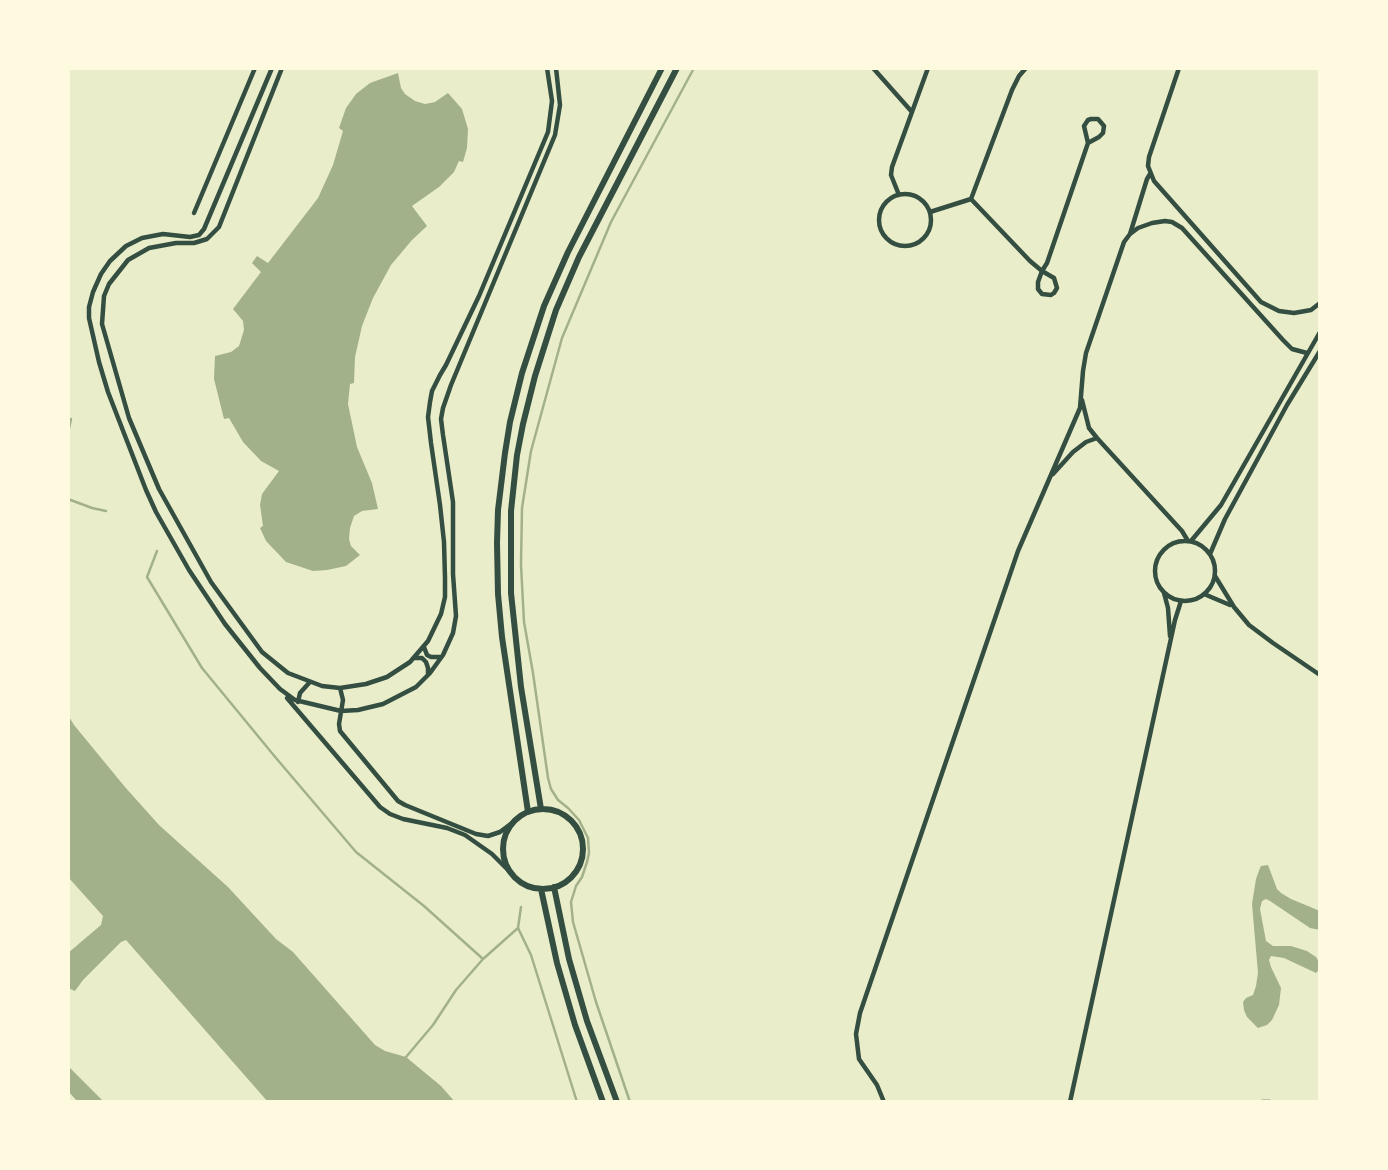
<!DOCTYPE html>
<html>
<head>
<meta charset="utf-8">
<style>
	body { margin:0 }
	#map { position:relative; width:1388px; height:1170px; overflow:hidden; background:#e9edc9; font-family:Ubuntu,sans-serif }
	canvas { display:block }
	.frame { position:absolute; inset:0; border:70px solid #fefae0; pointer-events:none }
</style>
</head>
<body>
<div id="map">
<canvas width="1388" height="1170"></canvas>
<div class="frame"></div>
</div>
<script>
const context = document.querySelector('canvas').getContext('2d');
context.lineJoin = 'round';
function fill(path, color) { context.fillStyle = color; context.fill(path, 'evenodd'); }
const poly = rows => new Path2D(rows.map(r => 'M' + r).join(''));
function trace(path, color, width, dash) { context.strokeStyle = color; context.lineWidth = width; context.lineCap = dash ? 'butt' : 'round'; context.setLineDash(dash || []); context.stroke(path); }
fill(poly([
	[398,73,401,88,405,94,415,101,425,104,435,102,448,93,462,109,468,129,467,148,463,162,459,161,454,172,439,187,412,206,427,226,412,240,391,265,373,298,362,326,355,357,354,383,350,384,348,404,357,447,372,483,378,509,362,511,354,516,350,528,349,539,351,546,360,555,346,566,327,570,313,571,286,562,266,541,260,528,263,526,260,505,262,494,279,471,261,461,243,442,229,418,224,419,214,379,215,356,231,352,239,346,244,330,243,321,233,309,261,272,252,263,257,256,268,263,318,198,333,165,343,131,339,128,346,108,356,94,370,83],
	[68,715,74,725,125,787,159,825,228,887,276,939,293,952,375,1045,385,1051,406,1057,441,1086,455,1102,268,1102,126,940,121,942,83,980,75,991,68,988,68,953,101,925,103,916,68,877],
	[1268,865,1277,889,1281,893,1291,899,1320,911,1320,930,1310,928,1270,901,1266,899,1262,901,1260,909,1266,941,1273,946,1291,946,1307,951,1316,957,1319,962,1320,969,1316,973,1284,958,1271,956,1269,960,1271,967,1281,988,1279,1005,1272,1020,1267,1025,1258,1028,1247,1017,1244,1010,1243,1002,1246,998,1253,995,1256,986,1258,973,1252,904,1256,879,1260,868,1261,866],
	[68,1066,104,1102,78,1102,68,1091]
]), '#a3b18a');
trace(poly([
	[68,433,71,419],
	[68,499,92,508,106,511],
	[157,551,147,577,202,668,276,758,356,852,424,906,483,959],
	[521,907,518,928,531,955,577,1102],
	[406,1057,433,1025,456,990,483,959,518,928],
	[630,1102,596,1002,573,922,571,902,576,886,582,877,587,862,589,853,588,838,579,820,568,808,558,800,551,789,548,778,533,673,524,622,521,565,522,508,531,451,562,338,611,222,694,68]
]), '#a3b18a', 2.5);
trace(poly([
	[272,68,204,229,199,235,190,237,163,234,142,238,126,246,110,261,101,274,93,292,89,307,89,318,99,362,108,392,146,490,156,512,189,570,225,624,260,668,280,689,295,700,341,711,358,710,383,704,416,687,430,673,443,655,453,633,456,616,453,574,453,502,443,435,441,419,443,408,451,385,555,135,560,105,556,68],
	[282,68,219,227,207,239,194,243,176,243,149,248,128,260,109,284,104,296,102,324,129,418,159,489,211,582,262,652,288,673,322,686,340,688,366,684,387,677,410,662,428,641,441,614,445,597,445,578,444,542,440,505,431,443,428,417,430,402,432,391,440,375,446,365,479,296,548,132,552,101,547,68],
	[873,68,912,112],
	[1179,68,1149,157,1148,166,1154,181,1261,302,1279,311,1294,313,1311,310,1320,303],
	'879 220a26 26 0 1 1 52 0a26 26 0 1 1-52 0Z',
	[899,195,891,175,892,167,928,68],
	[971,199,1012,90,1019,76,1026,68],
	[930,212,971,199,1030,261,1042,271,1054,278,1057,288,1054,293,1051,295,1042,294,1038,289,1038,282,1042,271,1047,263,1088,143,1084,126,1088,120,1091,119,1098,119,1104,126,1103,133,1099,137,1088,143],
	[194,213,255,68],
	[1130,234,1147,179,1150,174],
	[1097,438,1182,531,1188,541],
	[1053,474,1073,452,1086,442,1097,438,1089,428,1082,400],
	'1155 571a30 30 0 1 1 60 0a30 30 0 1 1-60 0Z',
	[1191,541,1221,505,1320,332],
	[1210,554,1225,519,1287,405,1320,351],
	[1215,576,1234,607,1249,625,1273,643,1320,675],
	[1164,593,1168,608,1170,636],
	[1204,594,1230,605],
	[424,647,427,655,431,657,440,657],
	[414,658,422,658,426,662,428,668,428,674],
	[340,688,343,700,339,724,340,731,398,801,405,805,476,834,488,836,500,832,512,823],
	[287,698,380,807,390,814,403,819,447,828,465,835,492,854,511,873],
	[298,702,300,693,309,683],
	[884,1102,877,1085,859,1059,856,1034,860,1013,1018,551,1080,408,1083,371,1086,353,1124,242,1130,234,1138,228,1152,223,1165,221,1172,222,1182,228,1283,340,1292,349,1307,353],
	[1070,1102,1175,620,1181,601],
	[1262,1102,1270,1102]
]), '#344e41', 4.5);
trace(poly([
	[541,809,521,687,511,593,511,511,517,455,523,424,535,376,556,310,579,257,677,68],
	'503 849a40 40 0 1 1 80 0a40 40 0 1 1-80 0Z',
	[528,812,502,637,498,594,497,543,498,510,505,453,510,422,522,373,544,306,568,252,662,68],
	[554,887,569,959,587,1021,617,1102],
	[541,889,557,963,575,1025,603,1102]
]), '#344e41', 6);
</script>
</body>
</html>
